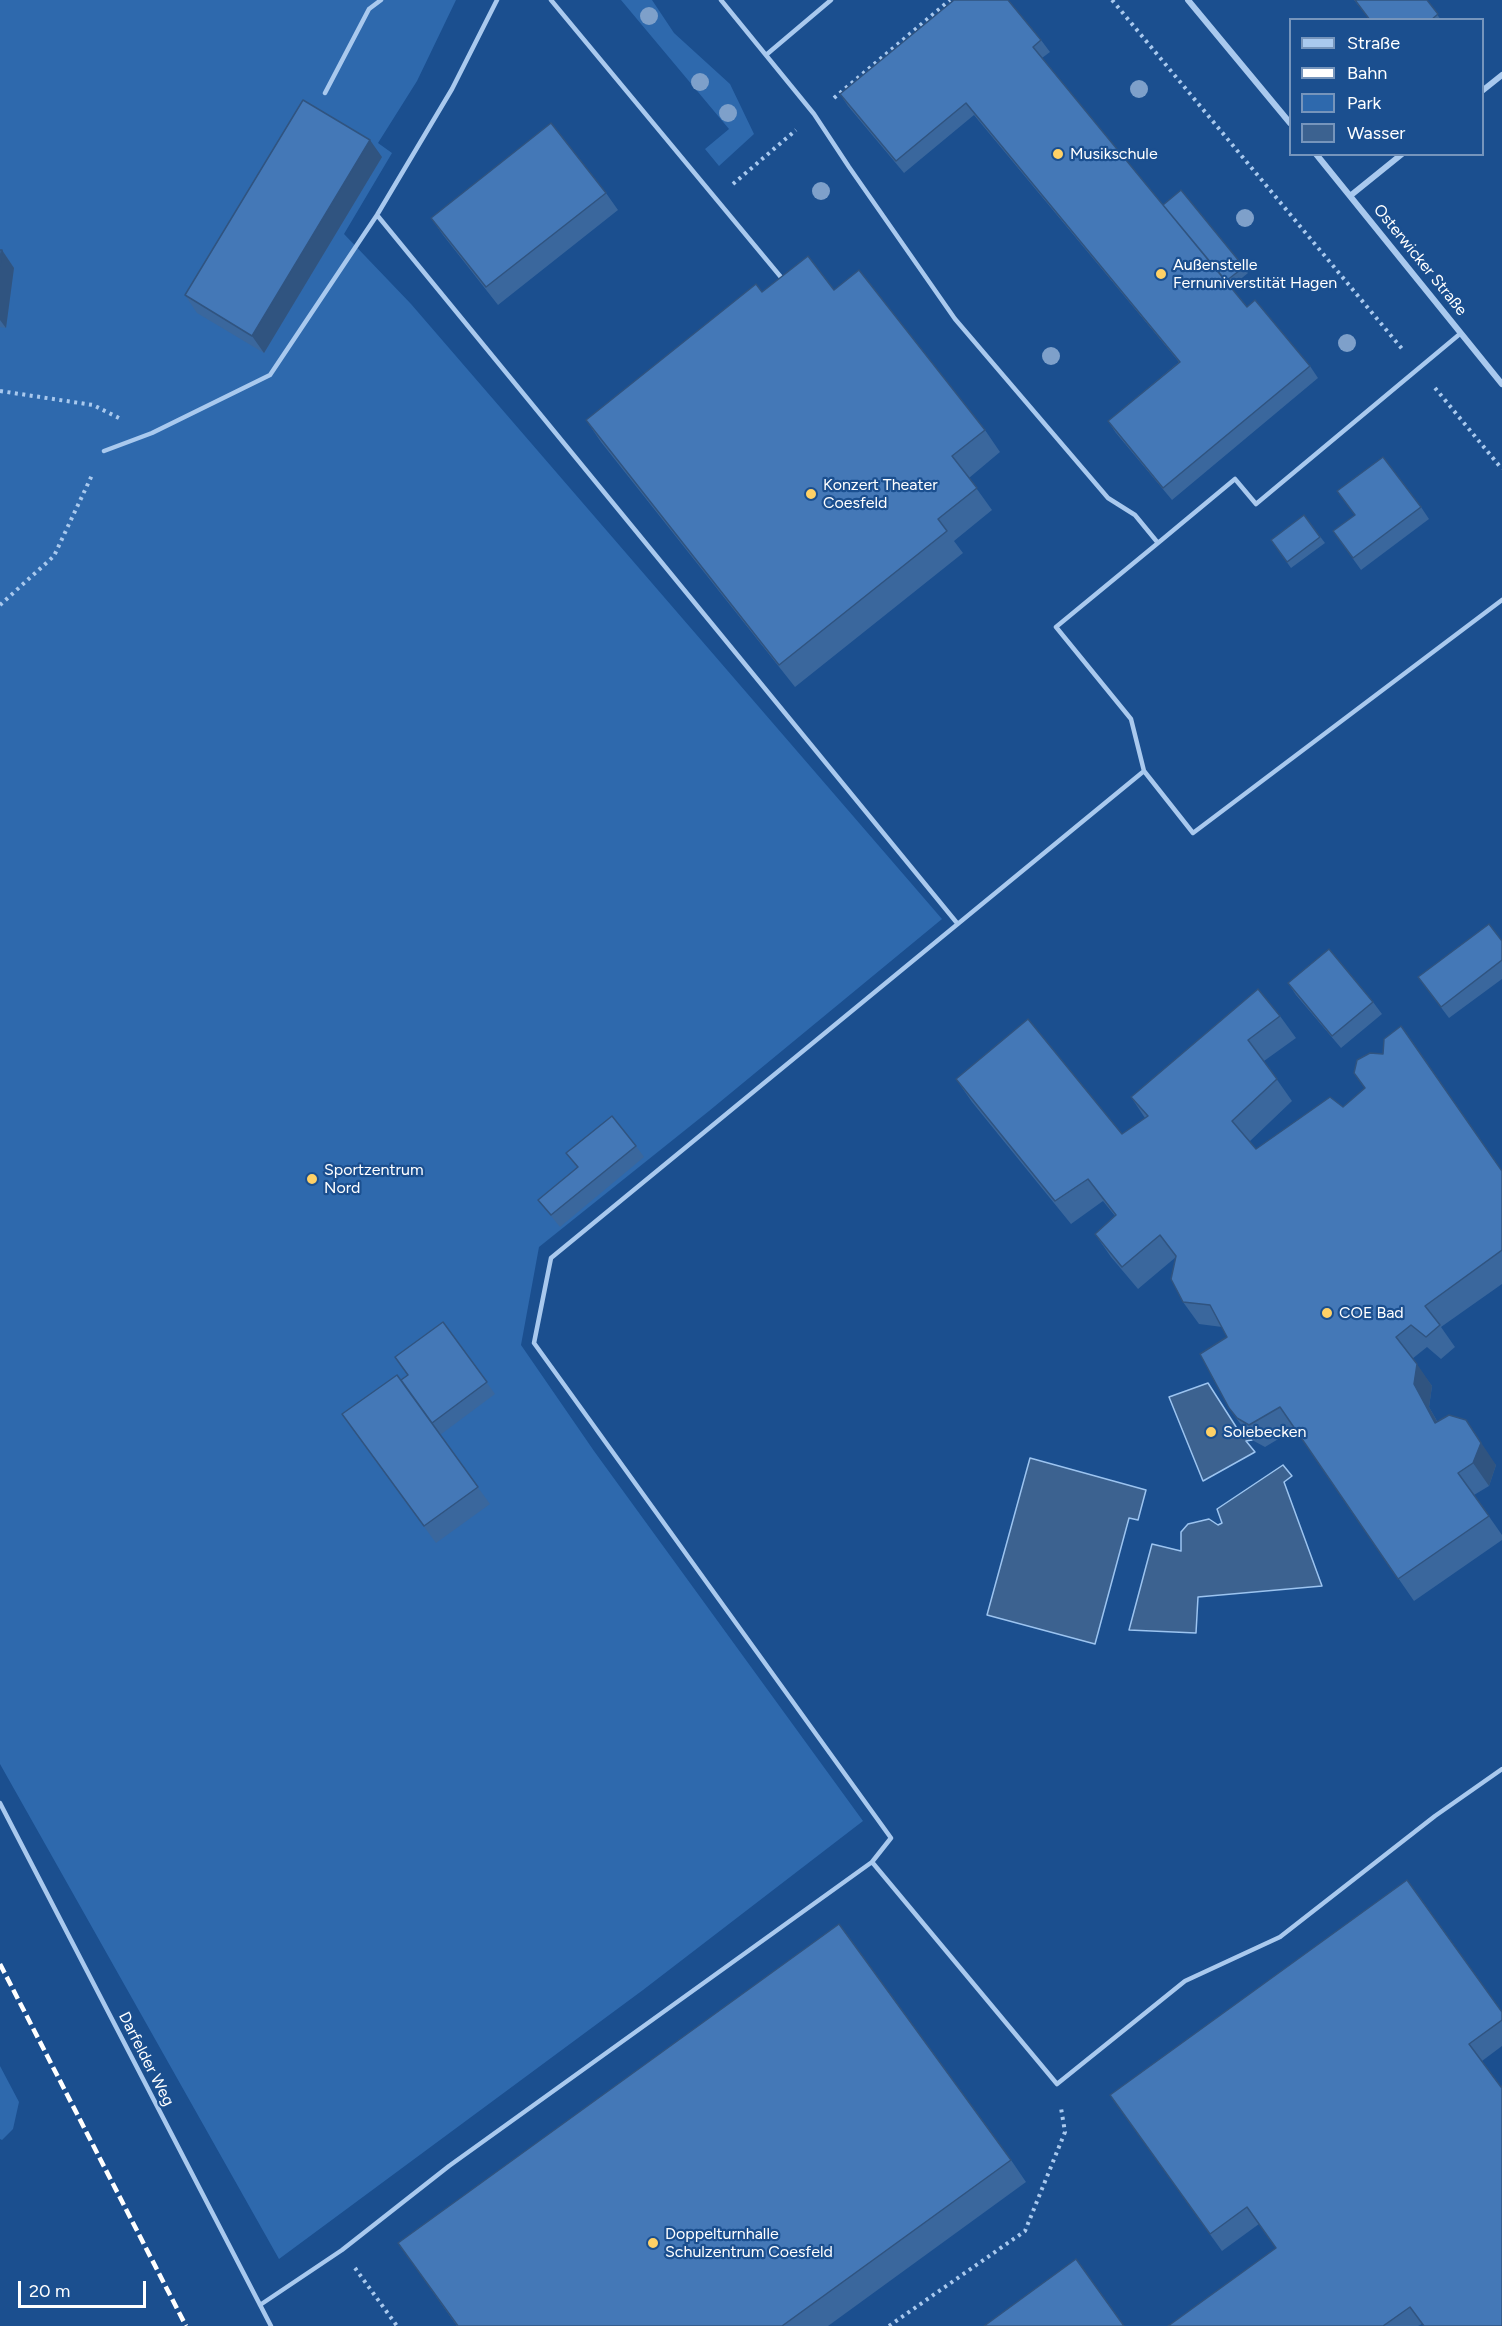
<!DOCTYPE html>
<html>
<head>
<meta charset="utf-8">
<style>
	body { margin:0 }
	#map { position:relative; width:1502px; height:2326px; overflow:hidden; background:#1b4f8f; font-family:Figtree,sans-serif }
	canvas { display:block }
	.legend { position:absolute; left:1289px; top:18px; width:195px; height:138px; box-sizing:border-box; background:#1b4f8f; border:2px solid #7695bc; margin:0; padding:8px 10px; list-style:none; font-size:18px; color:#fff }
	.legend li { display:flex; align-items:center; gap:12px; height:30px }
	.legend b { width:30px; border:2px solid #7695bc }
	.scale { position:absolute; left:18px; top:2281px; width:128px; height:27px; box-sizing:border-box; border:3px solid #fff; border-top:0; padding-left:8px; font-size:18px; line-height:21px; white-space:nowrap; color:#fff; -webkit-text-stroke:4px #1b4f8f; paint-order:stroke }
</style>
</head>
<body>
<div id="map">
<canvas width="1502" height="2326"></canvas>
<ul class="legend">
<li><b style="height:8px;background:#a9c9ee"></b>Straße</li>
<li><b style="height:8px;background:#fff"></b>Bahn</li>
<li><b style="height:16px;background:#2e69ad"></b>Park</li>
<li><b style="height:16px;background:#3c6290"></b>Wasser</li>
</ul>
<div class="scale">20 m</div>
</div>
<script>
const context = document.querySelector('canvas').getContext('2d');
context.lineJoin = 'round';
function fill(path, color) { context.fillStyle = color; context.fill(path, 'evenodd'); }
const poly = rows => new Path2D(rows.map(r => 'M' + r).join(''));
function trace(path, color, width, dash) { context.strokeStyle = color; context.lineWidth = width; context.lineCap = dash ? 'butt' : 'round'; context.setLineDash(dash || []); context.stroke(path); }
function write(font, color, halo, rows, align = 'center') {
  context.font = font + ' Figtree,sans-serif'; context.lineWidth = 4.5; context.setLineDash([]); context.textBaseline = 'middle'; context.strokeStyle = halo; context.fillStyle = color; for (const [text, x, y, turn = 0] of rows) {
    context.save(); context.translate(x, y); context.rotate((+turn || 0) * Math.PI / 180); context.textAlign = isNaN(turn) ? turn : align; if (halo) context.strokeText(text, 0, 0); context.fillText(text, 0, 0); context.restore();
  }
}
fill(poly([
	[0,0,456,0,417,81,378,143,392,153,344,234,411,304,942,919,709,1111,539,1247,521,1345,594,1451,863,1821,643,1990,279,2259,0,1764],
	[621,0,652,0,674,33,730,84,754,134,719,166,705,149,729,129],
	[0,2066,19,2102,13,2129,2,2140,0,2139]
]), '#2e69ad');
const water = poly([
	[1208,1383,1240,1433,1261,1428,1252,1440,1246,1441,1255,1452,1203,1481,1169,1397,1208,1383],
	[1030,1458,1146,1490,1138,1520,1129,1518,1095,1644,987,1615,1030,1458],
	[1283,1465,1292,1476,1284,1482,1322,1586,1198,1597,1196,1633,1129,1630,1152,1544,1181,1551,1181,1532,1188,1524,1209,1519,1218,1525,1222,1523,1217,1509,1283,1465]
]);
fill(water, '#3c6290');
trace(water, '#9cc4f0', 1.5);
trace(poly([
	[1112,0,1403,350],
	[834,98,950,0],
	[733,184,796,130],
	[1435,388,1502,469],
	[0,391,93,405,119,418],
	[0,605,54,556,93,473],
	[355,2268,397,2326],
	[889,2326,1025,2231,1065,2132,1061,2108]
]), '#a9c9ee', 4, [3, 4.5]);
trace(poly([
	[551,0,785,282],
	[721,0,814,114,849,167,955,319,1108,498,1135,515,1158,543,1056,627,1131,719,1144,771],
	[766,55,831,0],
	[325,93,369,9,381,0],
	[377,215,957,923],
	[104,451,152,433,270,375,377,215,452,89,497,0],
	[1158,543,1235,479,1256,504,1461,333],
	[0,1803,271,2326],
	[872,1862,891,1838,534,1343,551,1258,1144,771,1193,833,1502,600],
	[260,2305,342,2250,449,2166,872,1862,1057,2084,1185,1981,1280,1937,1435,1816,1502,1769]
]), '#a9c9ee', 4.5);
trace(poly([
	[1188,0,1290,123],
	[1482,91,1502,75],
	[1316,154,1502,384],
	[1350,196,1402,154]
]), '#a9c9ee', 6);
trace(poly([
	[0,1964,186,2326]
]), '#fff', 4.5, [10, 4.5]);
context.fillStyle = '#7ea0ca';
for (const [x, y] of [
	[649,16],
	[700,82],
	[1139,89],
	[728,113],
	[821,191],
	[1245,218],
	[1347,343],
	[1051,356]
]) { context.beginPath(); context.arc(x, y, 9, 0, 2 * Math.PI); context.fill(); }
fill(poly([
	[1354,0,1427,0,1441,20,1370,20],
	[1041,40,1050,52,1042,58,1163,205,1244,267,1248,273,1231,287,1247,307,1310,366,1318,378,1172,500,1116,433,1108,421,1179,362,974,115,904,173,848,106,840,94],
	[382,157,264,353,197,313,185,295],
	[606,193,618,210,498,305,443,235,431,218],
	[0,250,2,250,14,268,6,328,0,327],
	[834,290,985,430,1000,452,969,478,992,510,954,541,963,553,795,687,601,442,586,420,762,292],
	[1421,507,1429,519,1361,570,1333,531,1355,515],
	[1304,515,1325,543,1291,568,1271,540],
	[1502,941,1502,979,1449,1018,1418,977],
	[1288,983,1373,1002,1382,1014,1341,1048,1296,995],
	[1280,1016,1296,1038,1264,1061,1292,1101,1249,1142,1256,1149,1343,1107,1365,1088,1354,1073,1502,1171,1502,1284,1441,1327,1455,1347,1441,1359,1427,1347,1412,1359,1432,1386,1429,1407,1437,1421,1496,1465,1489,1486,1474,1495,1502,1535,1502,1540,1414,1601,1295,1429,1265,1447,1252,1440,1229,1408,1227,1337,1222,1327,1199,1324,1183,1302,1176,1257,1138,1289,1111,1257,1095,1234,1115,1216,1103,1201,1071,1224,972,1102,956,1079,1122,1134,1145,1118,1131,1097],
	[636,1146,644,1157,560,1227,538,1200,577,1168,566,1153],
	[443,1322,495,1394,440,1435,490,1504,436,1543,342,1414,401,1380,408,1375],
	[1502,2012,1502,2046,1482,2061,1422,2324,1418,2326,1168,2326,1276,2248,1259,2224,1222,2251,1110,2095],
	[1011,2160,1026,2182,828,2326,457,2326,398,2243]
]), '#3a679d');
fill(poly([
	[370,140,382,157,264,353,252,336],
	[2,250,14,268,6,328,0,320,0,266],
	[1417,1364,1432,1386,1429,1407,1450,1445,1435,1423,1414,1384],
	[1466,1420,1496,1465,1489,1486,1473,1463]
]), '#305480');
const building = poly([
	[954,0,1008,0,1041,40,1033,47,1247,307,1255,300,1310,366,1163,488,1108,421,1180,362,966,103,896,161,840,94,954,0],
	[1355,0,1427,0,1438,14,1431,20,1370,20,1355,0],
	[303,100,370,140,252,336,185,295,303,100],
	[551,123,606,193,486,287,431,218,551,123],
	[1181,190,1244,267,1226,281,1163,205,1181,190],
	[0,250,2,250,0,266,0,250],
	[808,256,834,290,859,270,985,430,952,456,977,488,938,519,947,531,779,665,586,420,756,284,762,292,808,256],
	[1383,457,1421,507,1353,558,1333,531,1355,515,1337,491,1383,457],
	[1304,515,1320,537,1287,562,1271,540,1304,515],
	[1489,924,1502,941,1502,960,1441,1007,1418,977,1489,924],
	[1329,949,1373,1002,1332,1036,1288,983,1329,949],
	[1258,989,1280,1016,1248,1040,1277,1079,1232,1121,1256,1149,1330,1097,1343,1107,1365,1088,1354,1073,1357,1060,1370,1053,1383,1054,1384,1039,1401,1026,1502,1171,1502,1250,1425,1306,1440,1325,1426,1337,1411,1325,1396,1337,1417,1364,1414,1384,1435,1423,1449,1415,1466,1420,1481,1443,1473,1463,1458,1473,1489,1516,1398,1579,1280,1407,1249,1425,1237,1418,1229,1408,1200,1354,1227,1337,1210,1305,1183,1302,1171,1279,1176,1256,1160,1235,1122,1267,1095,1234,1116,1215,1088,1179,1055,1201,956,1079,1028,1019,1122,1134,1148,1116,1131,1097,1258,989],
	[612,1116,636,1146,551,1215,538,1200,578,1167,566,1153,612,1116],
	[443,1322,487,1382,432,1423,401,1380,408,1375,395,1357,443,1322],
	[397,1375,478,1487,424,1526,342,1414,397,1375],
	[1407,1880,1502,2012,1502,2020,1469,2044,1501,2087,1502,2086,1502,2326,1424,2326,1410,2307,1383,2326,1168,2326,1276,2248,1247,2207,1210,2234,1110,2095,1407,1880],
	[839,1924,1011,2160,782,2326,458,2326,398,2243,839,1924],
	[1076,2259,1124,2326,984,2326,1076,2259]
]);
fill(building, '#4478b7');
trace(building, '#305480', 1.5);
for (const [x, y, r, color] of [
	[1058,154,6,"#ffd166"],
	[1161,274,6,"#ffd166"],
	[811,494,6,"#ffd166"],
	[312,1179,6,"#ffd166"],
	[1327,1313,6,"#ffd166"],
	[1211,1432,6,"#ffd166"],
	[653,2243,6,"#ffd166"]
]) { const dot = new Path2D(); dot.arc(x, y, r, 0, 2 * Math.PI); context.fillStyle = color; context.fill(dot); trace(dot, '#1b4f8f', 2); }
write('16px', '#fff', '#1b4f8f', [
	["Musikschule",1070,154],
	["Außenstelle",1173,265],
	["Fernuniverstität Hagen",1173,283],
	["Konzert Theater",823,485],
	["Coesfeld",823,503],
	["Sportzentrum",324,1170],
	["Nord",324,1188],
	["COE Bad",1339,1313],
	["Solebecken",1223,1432],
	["Doppelturnhalle",665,2234],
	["Schulzentrum Coesfeld",665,2252]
], 'left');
write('16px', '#fff', '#1b4f8f', [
	["Osterwicker Straße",1420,260,51],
	["Darfelder Weg",146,2059,63]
]);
</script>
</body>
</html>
